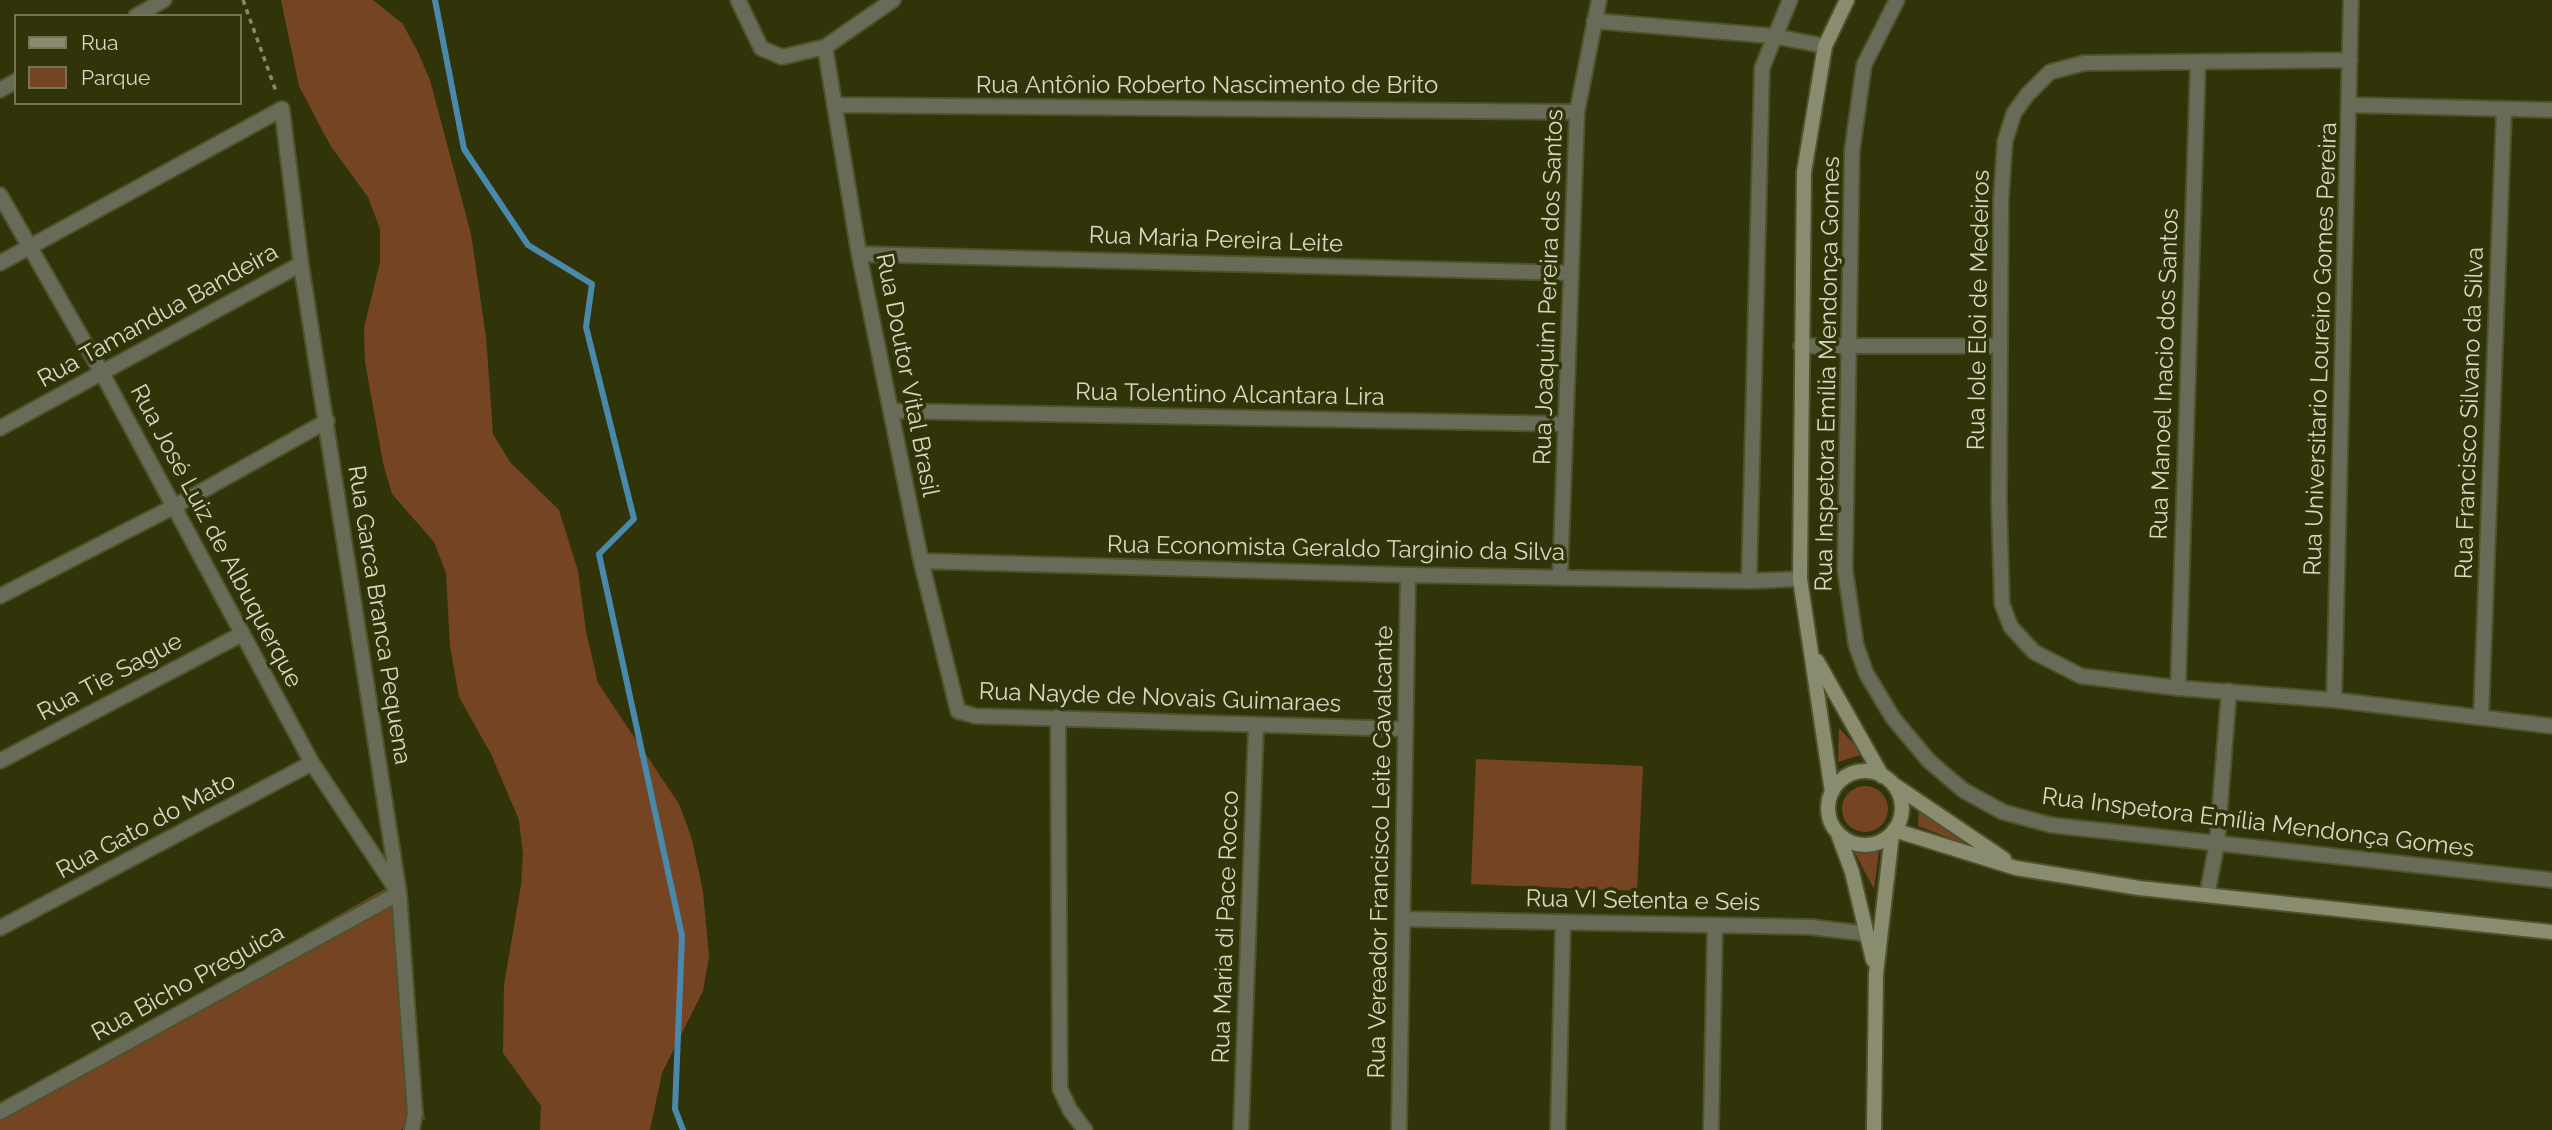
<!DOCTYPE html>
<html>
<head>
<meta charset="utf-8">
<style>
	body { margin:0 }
	#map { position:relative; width:2552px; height:1130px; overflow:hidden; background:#313409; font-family:Raleway,sans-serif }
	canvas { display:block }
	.legend { position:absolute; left:14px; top:14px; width:228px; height:91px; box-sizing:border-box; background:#313409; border:2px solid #737653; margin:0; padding:9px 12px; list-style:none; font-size:21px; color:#d6d9c2 }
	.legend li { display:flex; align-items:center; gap:14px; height:35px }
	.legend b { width:35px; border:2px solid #737653 }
</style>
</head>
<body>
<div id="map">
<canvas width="2552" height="1130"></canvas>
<ul class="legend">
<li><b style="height:9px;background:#898c6f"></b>Rua</li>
<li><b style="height:19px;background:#754423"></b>Parque</li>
</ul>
</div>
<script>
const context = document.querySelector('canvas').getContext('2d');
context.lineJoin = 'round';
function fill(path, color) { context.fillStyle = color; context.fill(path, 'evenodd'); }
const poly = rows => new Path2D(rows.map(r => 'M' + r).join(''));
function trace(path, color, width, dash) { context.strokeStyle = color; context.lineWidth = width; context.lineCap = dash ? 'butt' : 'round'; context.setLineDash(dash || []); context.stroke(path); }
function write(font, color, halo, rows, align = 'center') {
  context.font = font + ' Raleway,sans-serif'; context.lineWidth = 7; context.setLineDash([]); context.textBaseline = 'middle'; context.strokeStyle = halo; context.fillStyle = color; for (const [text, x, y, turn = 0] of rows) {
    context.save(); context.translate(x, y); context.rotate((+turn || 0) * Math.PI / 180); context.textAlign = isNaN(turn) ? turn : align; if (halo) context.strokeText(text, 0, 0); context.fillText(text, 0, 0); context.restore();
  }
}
fill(poly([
	[281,0,373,0,402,23,417,50,430,80,471,234,486,337,493,434,510,462,559,510,578,571,586,631,598,683,679,804,691,836,703,891,709,957,703,991,662,1073,650,1130,540,1130,541,1106,503,1053,504,985,521,885,523,854,519,820,491,754,459,697,450,646,446,573,434,542,392,494,383,463,365,362,364,328,380,262,380,229,368,197,330,145,299,86],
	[1839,728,1863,754,1838,762],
	[1476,759,1643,766,1637,891,1471,884],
	'1842 809a23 23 0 1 1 46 0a23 23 0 1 1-46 0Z',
	[1919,806,1965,844,1918,826],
	[1879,851,1874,889,1855,853],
	[388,887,425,1119,400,1130,0,1130,0,1108]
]), '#754423');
trace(poly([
	[435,0,464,149,528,245,592,284,586,327,634,519,599,554,682,936,675,1109,683,1130]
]), '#498aac', 6);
const minor = poly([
	[738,0,761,48,782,57,825,47,893,0],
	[1790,0,1762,68,1749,581,1800,579],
	[1897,0,1864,65,1852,151,1845,569,1856,645,1866,673,1893,718,1929,761,1963,790,2003,812,2051,825,2552,880],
	[136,16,164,0],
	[1594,21,1773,36,1825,46],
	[825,47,859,254,921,561,958,711,975,716,1403,729],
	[2350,60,2084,63,2050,72,2027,95,2014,113,2005,141,2001,199,1999,502,2002,604,2011,627,2034,652,2081,676,2178,688,2334,700,2552,726],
	[0,90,16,81],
	[836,105,1577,112],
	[2351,105,2552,110],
	[0,195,102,373,312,763,396,889],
	[859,254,1571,273],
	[0,263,282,109,301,264,399,893,415,1113,412,1130],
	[1801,346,2000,346],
	[893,411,1566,424],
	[0,428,301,264],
	[921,561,1408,575,1749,581],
	[1560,578,1577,112,1599,0],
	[0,596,175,506,327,421],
	[2178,688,2198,62],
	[2334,700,2351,0],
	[1058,717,1060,1089,1070,1110,1085,1130],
	[2481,718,2504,110],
	[0,761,242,634],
	[2207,895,2217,843,2229,691],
	[1403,919,1811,927,1861,933,1875,943],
	[0,928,312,763],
	[0,1112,399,893],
	[1241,1130,1256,726],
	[1399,1130,1408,575],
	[1558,1130,1563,922],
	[1711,1130,1715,926]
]);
const secondary = poly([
	[1817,661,1882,776],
	'1828 808a37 37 0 1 1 74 0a37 37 0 1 1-74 0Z',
	[1893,784,2004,859],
	[1832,792,1800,579,1804,172,1825,46,1847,0],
	[1894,830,2016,868,2139,888,2552,932],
	[1838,834,1852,872,1873,960],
	[1874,1130,1876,974,1892,834]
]);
trace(minor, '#4f522a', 18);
trace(secondary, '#4f522a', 18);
trace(poly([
	[243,0,277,94]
]), '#888b6a', 3.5, [5, 5]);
trace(minor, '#696b59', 14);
trace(secondary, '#898c6f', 14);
write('24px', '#d6d9c2', '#313409', [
	["Rua Antônio Roberto Nascimento de Brito",1207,86],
	["Rua Maria Pereira Leite",1216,240,2],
	["Rua Joaquim Pereira dos Santos",1549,287,-88],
	["Rua Iole Eloi de Medeiros",1979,310,-89],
	["Rua Tamandua Bandeira",158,316,-29],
	["Rua Universitario Loureiro Gomes Pereira",2321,349,-88],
	["Rua Inspetora Emília Mendonça Gomes",1828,374,-89],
	["Rua Manoel Inacio dos Santos",2165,374,-88],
	["Rua Doutor Vital Brasil",907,375,79],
	["Rua Tolentino Alcantara Lira",1230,395,1],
	["Rua Francisco Silvano da Silva",2470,413,-88],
	["Rua José Luiz de Albuquerque",216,536,62],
	["Rua Economista Geraldo Targinio da Silva",1336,549,1],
	["Rua Garca Branca Pequena",379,615,81],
	["Rua Tie Sague",110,677,-28],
	["Rua Nayde de Novais Guimaraes",1160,698,2],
	["Rua Inspetora Emília Mendonça Gomes",2258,823,7],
	["Rua Gato do Mato",146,826,-28],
	["Rua Vereador Francisco Leite Cavalcante",1381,852,-89],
	["Rua VI Setenta e Seis",1643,901,1],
	["Rua Maria di Pace Rocco",1226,927,-88],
	["Rua Bicho Preguica",188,983,-29]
]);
</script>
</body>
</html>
